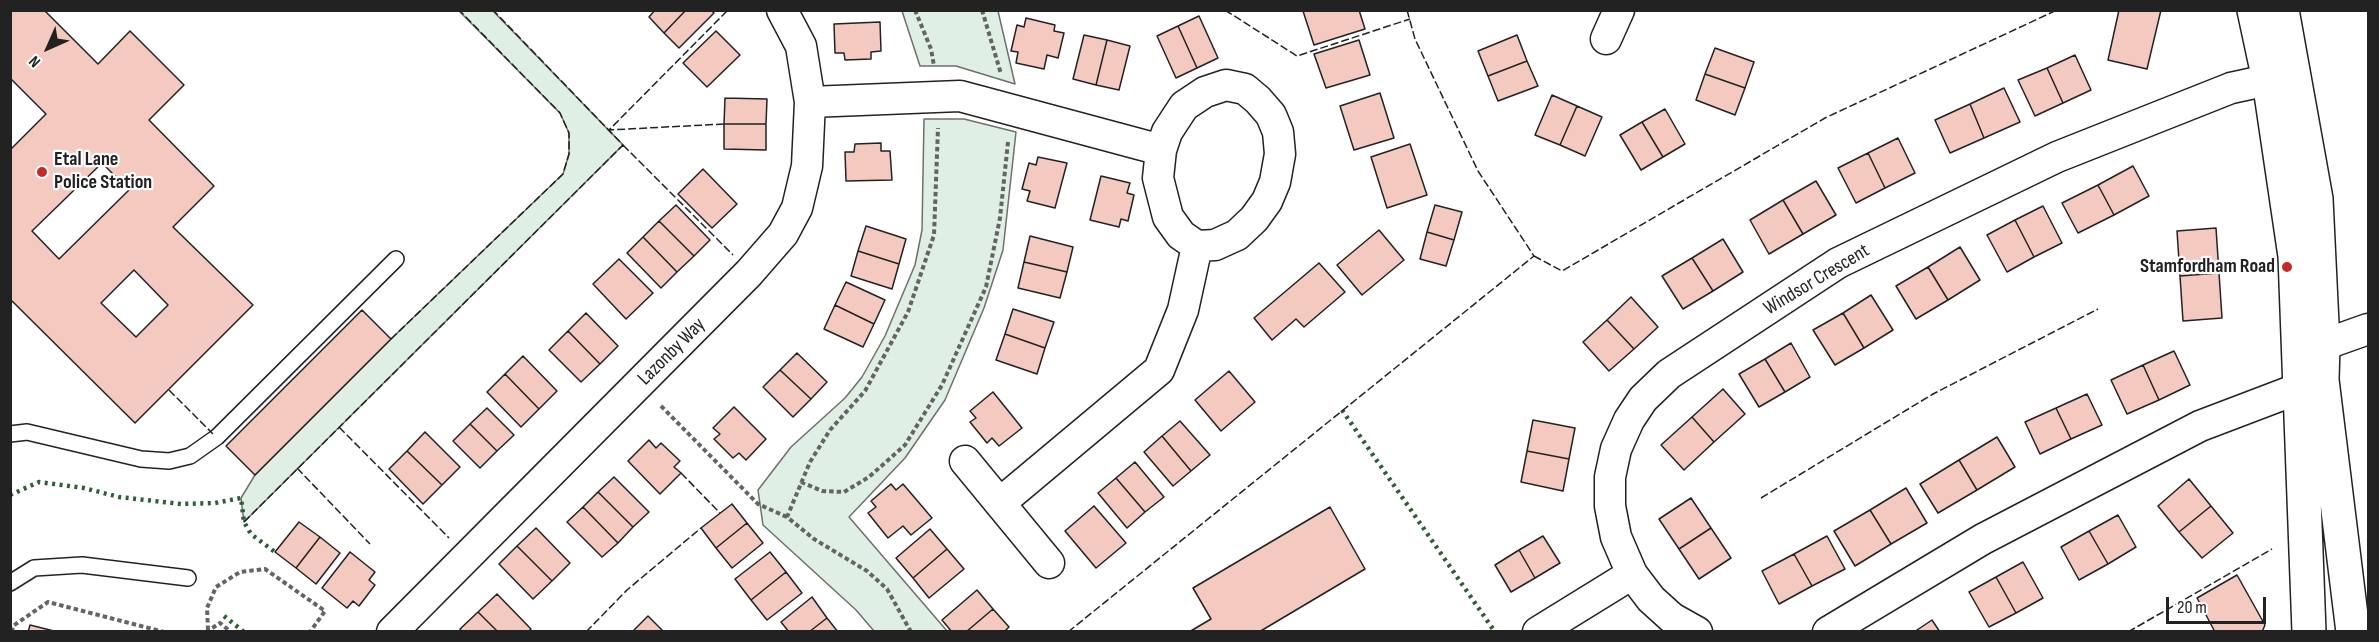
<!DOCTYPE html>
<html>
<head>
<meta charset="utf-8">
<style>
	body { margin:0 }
	#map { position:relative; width:2379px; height:642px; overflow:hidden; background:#fff; font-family:"Sofia Sans Condensed",sans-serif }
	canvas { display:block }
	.frame { position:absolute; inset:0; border:12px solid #222; pointer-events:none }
	.north { position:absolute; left:18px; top:18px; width:60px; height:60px; -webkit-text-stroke:4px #fff; paint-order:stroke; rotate:225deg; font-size:16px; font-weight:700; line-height:24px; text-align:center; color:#222 }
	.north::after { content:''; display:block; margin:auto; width:21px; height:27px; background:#222; clip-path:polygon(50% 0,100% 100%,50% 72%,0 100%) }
	.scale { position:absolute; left:2166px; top:597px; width:100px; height:27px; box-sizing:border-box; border:3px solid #222; border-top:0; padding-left:8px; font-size:18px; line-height:21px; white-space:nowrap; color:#222; -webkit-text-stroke:4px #fff; paint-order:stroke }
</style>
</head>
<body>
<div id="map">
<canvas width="2379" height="642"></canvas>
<div class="frame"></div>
<div class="north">N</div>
<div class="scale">20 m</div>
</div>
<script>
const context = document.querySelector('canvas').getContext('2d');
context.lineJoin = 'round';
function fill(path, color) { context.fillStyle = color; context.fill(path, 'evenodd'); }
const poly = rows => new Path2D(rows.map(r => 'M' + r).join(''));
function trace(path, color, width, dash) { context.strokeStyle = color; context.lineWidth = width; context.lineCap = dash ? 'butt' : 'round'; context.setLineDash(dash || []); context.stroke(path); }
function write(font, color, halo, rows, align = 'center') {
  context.font = font + ' "Sofia Sans Condensed",sans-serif'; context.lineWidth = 4.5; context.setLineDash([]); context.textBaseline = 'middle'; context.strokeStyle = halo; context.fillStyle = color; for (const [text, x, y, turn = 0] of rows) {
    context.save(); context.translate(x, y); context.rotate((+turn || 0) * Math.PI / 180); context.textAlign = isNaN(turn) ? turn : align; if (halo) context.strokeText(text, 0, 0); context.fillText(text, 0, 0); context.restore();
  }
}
const green = poly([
	[459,11,493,11,623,145,244,522,241,498,255,475,391,339,563,174,569,154,569,133,560,113,459,11],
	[902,11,998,11,1015,84,956,66,920,66,902,11],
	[924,119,964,119,1016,132,1003,250,984,308,945,400,905,458,849,517,947,631,874,631,856,610,763,525,758,490,791,447,845,398,862,377,885,336,915,265,922,230,924,119]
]);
fill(green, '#e0efe3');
trace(green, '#6f6f6f', 1.5);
const building = poly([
	[10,10,44,10,98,64,130,31,184,85,149,120,214,186,173,227,253,305,135,423,10,299,10,150,46,114,10,78,10,10],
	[102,163,129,190,59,259,32,231,102,163],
	[134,270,168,305,136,337,101,303,134,270],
	[655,10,686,10,664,33,649,17,655,10],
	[686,10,711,10,714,13,679,48,664,33,686,10],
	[1359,10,1365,29,1314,45,1303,11,1359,10],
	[2119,10,2161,10,2147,69,2108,60,2119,10],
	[1199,16,1218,58,1197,68,1178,26,1199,16],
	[1026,18,1055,25,1054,31,1064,33,1058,58,1047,55,1044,69,1016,63,1018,52,1011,51,1017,25,1024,27,1026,18],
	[880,22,881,51,871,52,871,59,845,60,844,53,835,53,834,24,880,22],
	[1178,26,1197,68,1176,78,1157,36,1178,26],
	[716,31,740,55,707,87,683,63,716,31],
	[1084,35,1107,40,1096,85,1073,79,1084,35],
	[1517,35,1527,61,1488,76,1478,51,1517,35],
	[1107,40,1130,46,1119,90,1096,85,1107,40],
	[1359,40,1370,75,1326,88,1314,54,1359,40],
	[1715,48,1754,62,1745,88,1705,74,1715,48],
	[2075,55,2091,90,2063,103,2047,68,2075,55],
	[1527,61,1538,86,1498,101,1488,76,1527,61],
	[2047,68,2063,103,2035,116,2018,80,2047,68],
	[1705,74,1745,88,1735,115,1696,100,1705,74],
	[2004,88,2020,122,1984,138,1970,104,2004,88],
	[1380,93,1394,138,1354,150,1340,106,1380,93],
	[1552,95,1577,106,1560,145,1535,135,1552,95],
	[725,98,767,99,766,124,724,124,725,98],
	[1970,104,1984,138,1950,153,1935,120,1970,104],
	[1577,106,1602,117,1585,156,1560,145,1577,106],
	[1665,109,1685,144,1663,157,1642,122,1665,109],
	[1642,122,1663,157,1641,170,1620,135,1642,122],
	[724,124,766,124,766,150,724,149,724,124],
	[1898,138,1915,173,1885,188,1868,153,1898,138],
	[881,143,881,151,890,151,892,180,846,181,845,152,854,152,855,144,881,143],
	[1410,144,1427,195,1387,208,1371,157,1410,144],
	[1868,153,1885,188,1856,203,1838,168,1868,153],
	[1038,157,1067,163,1055,208,1027,201,1030,191,1022,189,1029,163,1036,165,1038,157],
	[2133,166,2149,196,2114,215,2098,185,2133,166],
	[703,169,737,204,712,228,678,194,703,169],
	[1101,176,1130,183,1127,193,1134,195,1128,221,1121,219,1119,227,1090,220,1101,176],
	[1816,181,1836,215,1803,234,1783,200,1816,181],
	[2098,185,2114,215,2078,233,2062,203,2098,185],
	[1783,200,1803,234,1769,254,1750,220,1783,200],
	[676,205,710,240,694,256,659,221,676,205],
	[1435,205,1462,212,1454,240,1427,232,1435,205],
	[2043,206,2062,243,2034,257,2015,220,2043,206],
	[2015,220,2034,257,2007,272,1987,235,2015,220],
	[659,221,694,256,677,272,643,237,659,221],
	[866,226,906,239,899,264,858,251,866,226],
	[2216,228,2219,273,2180,276,2177,231,2216,228],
	[1379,230,1404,260,1362,295,1337,265,1379,230],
	[1427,232,1454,240,1446,266,1420,259,1427,232],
	[1030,236,1073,247,1067,272,1024,262,1030,236],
	[643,237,677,272,661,288,627,253,643,237],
	[1723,239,1743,272,1713,291,1692,258,1723,239],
	[1960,247,1980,280,1948,300,1928,267,1960,247],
	[858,251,899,264,892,289,851,276,858,251],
	[1692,258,1713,291,1683,309,1662,276,1692,258],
	[619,259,653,293,626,319,593,284,619,259],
	[1024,262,1067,272,1060,298,1018,288,1024,262],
	[1319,263,1345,292,1304,327,1296,319,1272,340,1254,318,1319,263],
	[1928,267,1948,300,1916,319,1896,286,1928,267],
	[2219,273,2222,318,2183,321,2180,276,2219,273],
	[846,282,885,300,874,324,835,305,846,282],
	[1871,295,1893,330,1864,348,1843,313,1871,295],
	[1631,297,1658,327,1634,349,1607,320,1631,297],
	[835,305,874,324,863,347,824,329,835,305],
	[1013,309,1054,322,1045,348,1005,334,1013,309],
	[362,310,391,339,255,475,226,446,362,310],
	[586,313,618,346,600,364,568,331,586,313],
	[1843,313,1864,348,1835,365,1813,330,1843,313],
	[1607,320,1634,349,1609,371,1583,342,1607,320],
	[568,331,600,364,581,382,549,350,568,331],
	[1005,334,1045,348,1037,374,996,360,1005,334],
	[1791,343,1810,377,1785,392,1765,359,1791,343],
	[2174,351,2190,385,2159,400,2143,365,2174,351],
	[797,353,827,382,811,399,780,370,797,353],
	[523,356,557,391,539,409,505,374,523,356],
	[1765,359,1785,392,1759,407,1739,374,1765,359],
	[2143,365,2159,400,2127,414,2111,380,2143,365],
	[780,370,811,399,793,417,763,387,780,370],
	[1229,371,1255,402,1221,431,1195,400,1229,371],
	[505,374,539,409,521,427,487,392,505,374],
	[1723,389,1745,414,1714,442,1692,417,1723,389],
	[993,392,1022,428,999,446,992,438,987,443,970,422,976,418,970,411,993,392],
	[2087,394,2102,425,2071,439,2056,408,2087,394],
	[734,407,766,439,746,460,739,453,733,458,714,439,720,434,713,428,734,407],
	[487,408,514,435,497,451,470,424,487,408],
	[2056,408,2071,439,2040,454,2025,422,2056,408],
	[1692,417,1714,442,1684,470,1661,445,1692,417],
	[1533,420,1575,428,1569,459,1527,451,1533,420],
	[1180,421,1210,455,1191,471,1162,436,1180,421],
	[470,424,497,451,480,468,453,441,470,424],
	[425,432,460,467,442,485,407,451,425,432],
	[1162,436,1191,471,1173,486,1144,452,1162,436],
	[1997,437,2015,467,1977,490,1959,460,1997,437],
	[649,440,656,448,661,443,680,461,674,467,681,473,660,494,628,461,649,440],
	[407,451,442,485,423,504,389,469,407,451],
	[1527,451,1569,459,1563,491,1521,482,1527,451],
	[1959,460,1977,490,1938,513,1920,484,1959,460],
	[1135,462,1164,497,1145,512,1116,478,1135,462],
	[614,477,649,512,633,527,598,492,614,477],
	[1116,478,1145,512,1127,528,1098,493,1116,478],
	[2189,479,2211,506,2179,532,2158,506,2189,479],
	[891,484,896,490,903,484,932,518,911,535,903,526,888,538,868,513,876,507,871,501,891,484],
	[1906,488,1927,523,1891,544,1870,510,1906,488],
	[598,492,633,527,618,543,583,507,598,492],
	[1691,498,1711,528,1679,549,1659,519,1691,498],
	[732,504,747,523,716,548,701,528,732,504],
	[1094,506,1126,543,1096,568,1065,531,1094,506],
	[2211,506,2233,533,2202,558,2179,532,2211,506],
	[583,507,618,543,602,557,567,522,583,507],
	[1330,507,1365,569,1259,632,1189,632,1211,619,1193,588,1330,507],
	[1870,510,1891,544,1855,566,1834,531,1870,510],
	[2118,515,2136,547,2108,564,2089,531,2118,515],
	[299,522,320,537,296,568,275,552,299,522],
	[747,523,763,543,732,568,716,548,747,523],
	[536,528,570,563,552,581,517,546,536,528],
	[1711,528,1731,558,1699,579,1679,549,1711,528],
	[930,529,947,549,913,578,896,558,930,529],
	[2089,531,2108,564,2079,580,2061,547,2089,531],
	[1543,536,1560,563,1535,578,1519,550,1543,536],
	[1827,536,1845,569,1812,586,1794,554,1827,536],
	[320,537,340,553,316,584,296,568,320,537],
	[517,546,552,581,533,599,499,564,517,546],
	[947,549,964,569,929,598,913,578,947,549],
	[1519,550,1535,578,1511,592,1495,565,1519,550],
	[350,552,375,572,369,580,375,585,359,606,353,601,347,608,322,588,350,552],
	[770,552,786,572,751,600,735,579,770,552],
	[1794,554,1812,586,1779,604,1762,571,1794,554],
	[2023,562,2043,598,2016,613,1996,577,2023,562],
	[786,572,802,593,767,620,751,600,786,572],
	[2237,575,2265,625,2262,632,2215,632,2197,598,2237,575],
	[1996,577,2016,613,1989,627,1969,592,1996,577],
	[977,590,993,609,966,632,952,632,942,620,977,590],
	[497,594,531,629,528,632,498,632,478,612,497,594],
	[812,597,827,618,809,632,789,632,781,622,812,597],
	[993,609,1009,627,1004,632,966,632,993,609],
	[478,612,498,632,462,632,460,629,478,612],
	[648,616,664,632,632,632,648,616],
	[827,618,838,632,809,632,827,618],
	[1932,620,1940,632,1914,632,1932,620],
	[30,625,58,632,28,632,30,625]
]);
fill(building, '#f3c9c0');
trace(building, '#222', 1.5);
const service = poly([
	[10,434,27,432,141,459,169,461,190,456,217,437,396,259],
	[10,583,34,568,82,565,188,578]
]);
const minor = poly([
	[1606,39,1619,10],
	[810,102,960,96,1161,150,1158,178,1168,217,1181,235,1197,246,1183,310,1159,370,1000,503],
	[1161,150,1167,132,1184,106,1205,92,1226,85,1245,89,1258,100,1271,115,1278,132,1280,154,1275,182,1267,201,1254,219,1237,235,1215,245,1197,246],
	[2323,345,2368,329],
	[965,461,1049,563],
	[392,632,749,273,783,234,797,208,807,166,810,102,801,46,782,10],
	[1538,632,1632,574],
	[1697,632,1672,618,1651,599,1632,574,1616,537,1610,506,1610,477,1616,449,1629,420,1643,399,1669,374,1838,263,2057,157,2231,88,2291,75],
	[1828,632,1983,539,2200,426,2321,380]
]);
const secondary = poly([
	[2254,10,2269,80,2295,256,2309,632],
	[2282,10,2316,199,2323,345,2322,380,2353,632]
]);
trace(service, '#222', 18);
trace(minor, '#222', 33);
trace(secondary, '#222', 36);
trace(poly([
	[915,10,931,49,934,66],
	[982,10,1001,74],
	[661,406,758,504,787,517],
	[801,482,822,491,844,492,869,477,905,445,942,385,986,287,1000,218,1008,142],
	[208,630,207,608,216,587,240,572,265,569,325,611,310,632],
	[12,632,13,626,48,602,164,632],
	[206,632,220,623,231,632],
	[911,632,887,589,867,571,814,539,787,517,810,462,830,430,865,391,908,312,934,235,938,128]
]), '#646464', 4, [4.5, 3]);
trace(service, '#fff', 15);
trace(minor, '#fff', 30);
trace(secondary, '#fff', 33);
trace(poly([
	[1342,410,1495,632],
	[10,495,39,482,84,488,119,497,181,504,215,503,241,498,244,522,251,534,275,552],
	[224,616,244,632]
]), '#2f5e38', 4.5, [3, 4.5]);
trace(poly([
	[1225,10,1297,56,1410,19],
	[724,124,609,130,728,10],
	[623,145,733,255],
	[1534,256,1562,271,1825,118,2057,10],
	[391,339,563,174,569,154,569,133,560,113,459,10],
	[169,390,213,434],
	[339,427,449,538],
	[297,468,370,544],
	[681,473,720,513],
	[1761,498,1933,394,2098,309],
	[244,522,623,145,493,10],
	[586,632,627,590,701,528],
	[1068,632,1534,256,1478,171,1415,39,1407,10],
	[2128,632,2272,549]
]), '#222', 1.5, [8, 3]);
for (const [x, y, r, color] of [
	[42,172,6,"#c62828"],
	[2287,267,6,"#c62828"]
]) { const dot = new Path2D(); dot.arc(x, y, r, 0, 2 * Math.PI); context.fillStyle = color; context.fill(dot); trace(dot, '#fff', 2); }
write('bold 20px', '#222', '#fff', [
	["Etal Lane",54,160],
	["Police Station",54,183],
	["Stamfordham Road",2275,267,"right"]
], 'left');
write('20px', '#222', '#fff', [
	["Windsor Crescent",1817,280,-31],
	["Lazonby Way",672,352,-45]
]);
</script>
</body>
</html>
